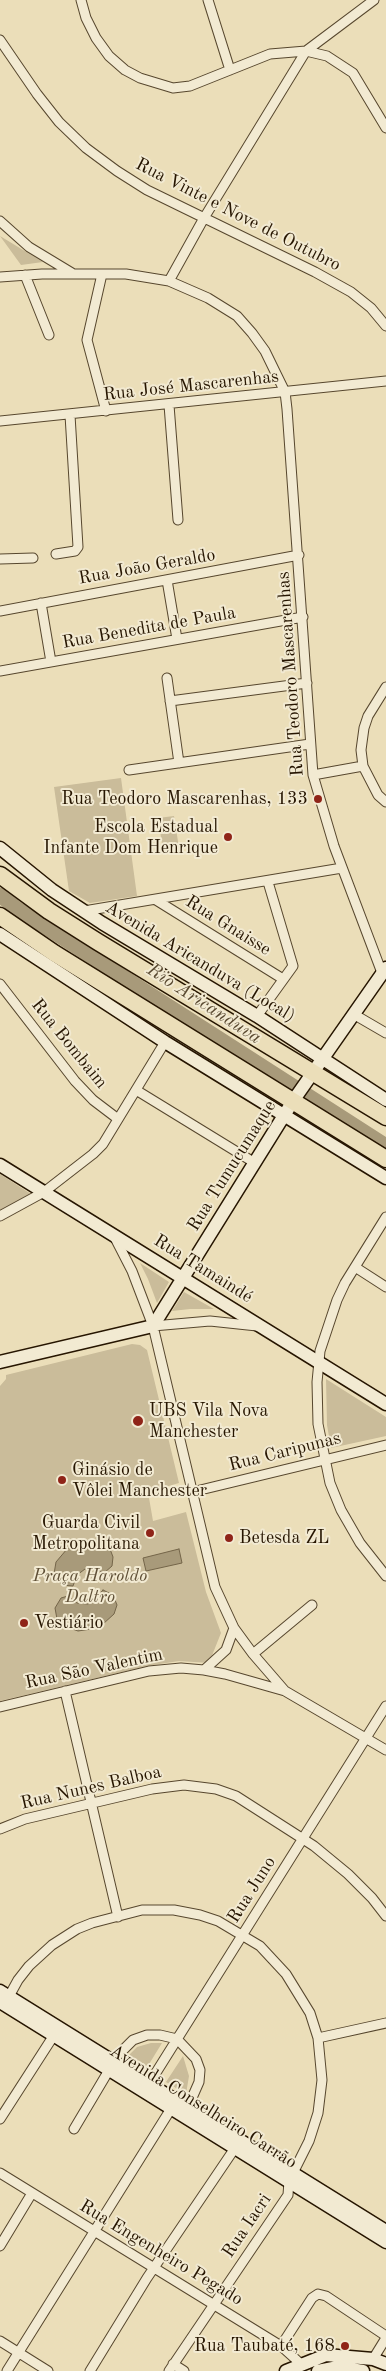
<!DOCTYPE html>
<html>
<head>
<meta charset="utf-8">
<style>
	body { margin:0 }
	canvas { display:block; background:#ebdeb9 }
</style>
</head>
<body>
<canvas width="386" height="2371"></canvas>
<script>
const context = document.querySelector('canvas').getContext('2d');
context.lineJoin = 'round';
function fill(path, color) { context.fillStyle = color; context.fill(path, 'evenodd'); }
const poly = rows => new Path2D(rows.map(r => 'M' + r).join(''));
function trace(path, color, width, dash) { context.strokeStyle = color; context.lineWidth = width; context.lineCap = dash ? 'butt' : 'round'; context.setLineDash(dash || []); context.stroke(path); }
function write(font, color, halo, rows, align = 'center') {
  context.font = font + ' "Old Standard TT",serif'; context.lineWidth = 4; context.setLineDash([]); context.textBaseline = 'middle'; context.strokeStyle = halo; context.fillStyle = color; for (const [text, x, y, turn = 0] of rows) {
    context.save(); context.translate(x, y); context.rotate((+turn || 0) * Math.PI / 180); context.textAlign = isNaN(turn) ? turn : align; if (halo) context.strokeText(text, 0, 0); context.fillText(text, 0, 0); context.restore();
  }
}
fill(poly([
	[0,236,43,262,21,265],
	[121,778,137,896,90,903,69,891,54,787],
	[174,816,179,848,163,850,158,818],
	[0,1174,31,1194,0,1213],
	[140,1263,169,1282,157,1303,148,1279],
	[184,1292,214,1309,190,1309,172,1311],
	[132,1344,140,1345,147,1350,179,1483,148,1492,153,1521,186,1512,206,1592,221,1633,209,1663,179,1661,147,1666,0,1701,0,1386,6,1379,6,1375],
	[326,1379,386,1417,386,1436,331,1448,327,1425],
	[151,2043,162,2043,146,2069,127,2057,137,2047],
	[183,2056,189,2076,186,2094,166,2082]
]), '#cabc9a');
const water = poly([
	[85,1541,98,1542,110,1549,113,1557,112,1566,104,1573,94,1568,85,1569,77,1575,73,1586,62,1585,54,1574,56,1562,67,1549,85,1541],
	[179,1549,182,1563,146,1571,143,1558,179,1549],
	[103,1590,113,1595,117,1605,114,1614,103,1624,91,1629,78,1631,67,1627,57,1619,55,1608,61,1598,68,1596,77,1603,88,1604,95,1599,103,1590]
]);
fill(water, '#a89a7a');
trace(water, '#746549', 1);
trace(poly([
	[0,895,16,908,386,1146]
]), '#a89a7a', 15);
const street = poly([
	[81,0,86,18,96,38,109,56,125,70,140,78,173,88,190,86,270,54,306,51,327,56,353,73,386,128],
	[208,0,230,70],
	[0,40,37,94,59,122,86,148,117,171,147,190,315,272,351,292,371,308,386,326],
	[0,221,29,247,72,273],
	[102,274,87,340,106,411],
	[25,275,49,335],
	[0,277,42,274,126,274,169,281,208,298,237,316,252,333,265,351,285,392,287,409,313,775,334,846,382,973],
	[169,281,204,218,306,51,374,0],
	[169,405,178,520],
	[0,421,386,381],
	[56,554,75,551,78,547,70,415],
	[0,559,33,558],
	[167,580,177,639],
	[41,603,51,662],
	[0,611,299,555],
	[0,671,303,617],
	[167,678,179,763],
	[386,687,368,716,364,728,361,750,363,766,378,795,386,802],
	[170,701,307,683],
	[129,770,310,744],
	[313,775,363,766],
	[156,900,283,979],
	[84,911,342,868],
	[0,984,75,1081,93,1100,118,1119],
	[355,1015,386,1033],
	[257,1016,293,966,268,882],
	[136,1090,255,1163],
	[0,1216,44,1192,93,1154,103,1144,165,1042],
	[386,1217,345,1283,337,1300,320,1351,317,1382,318,1424,330,1483,341,1510,360,1543,386,1576],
	[114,1236,132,1271,153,1326,215,1587,234,1628,253,1654,285,1691],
	[355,1267,386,1287],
	[153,1326,210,1321,257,1326],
	[192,1492,386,1445],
	[253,1654,312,1605],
	[204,1670,226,1650,234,1628],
	[65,1691,118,1917],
	[0,1707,149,1671,181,1668,204,1670,225,1674,285,1691,386,1750],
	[0,1829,25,1819,152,1789,184,1785,216,1789,236,1796,314,1846,348,1874,372,1898,386,1916],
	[7,2000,18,1980,29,1966,52,1945,77,1929,92,1923,142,1910,174,1910,200,1915,218,1921,260,1946,286,1974,310,2013,318,2038,322,2080,318,2113,309,2141,289,2181,288,2195,169,2371],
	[318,2038,386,2023],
	[147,2087,386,1706],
	[0,2119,56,2032],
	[74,2129,118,2055,133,2040,147,2035,160,2035,177,2039,196,2059,200,2070,199,2082,188,2107],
	[0,2173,281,2346,301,2364],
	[0,2246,32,2193],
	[0,2341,48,2371],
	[281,2346,312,2298,318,2294,326,2296,386,2336],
	[373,2359,386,2338],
	[173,2364,184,2371],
	[7,2371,174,2104],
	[90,2371,147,2278,237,2145]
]);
const secondary = poly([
	[0,848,52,890,102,923,257,1016,386,1100],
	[0,934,165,1042,386,1178],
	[0,1165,386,1404],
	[0,1362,153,1326,293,1101,386,968],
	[0,1991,386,2231],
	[0,2002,386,2242],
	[286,2371,326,2355,373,2359,386,2364],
	[318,2371,338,2367,363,2371]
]);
const highway = poly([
	[0,875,49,911,98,942,386,1117],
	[0,916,54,953,386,1159]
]);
trace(street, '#57472e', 11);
trace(secondary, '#261500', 15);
trace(highway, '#261500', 19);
trace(street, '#f2ead2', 9);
trace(secondary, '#f2ead2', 12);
trace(highway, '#ebdeb9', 16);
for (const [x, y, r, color] of [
	[318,799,5,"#8f2418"],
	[228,837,5,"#8f2418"],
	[138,1421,6,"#8f2418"],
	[62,1480,5,"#8f2418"],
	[150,1533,5,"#8f2418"],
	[229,1538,5,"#8f2418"],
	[24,1623,5,"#8f2418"],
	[345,2346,5,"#8f2418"]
]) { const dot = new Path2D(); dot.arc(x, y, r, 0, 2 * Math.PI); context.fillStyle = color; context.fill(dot); trace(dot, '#f2ead2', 2); }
write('18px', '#261500', '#f2ead2', [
	["Rua Vinte e Nove de Outubro",238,215,27],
	["Rua José Mascarenhas",191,386,-6],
	["Rua João Geraldo",147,567,-10],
	["Rua Benedita de Paula",149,628,-10],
	["Rua Teodoro Mascarenhas",291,674,-94],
	["Rua Gnaisse",228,926,32],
	["Avenida Aricanduva (Local)",200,962,31],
	["Rua Bombaim",69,1044,51],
	["Rua Tumucumaque",232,1166,-58],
	["Rua Tamaindé",203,1269,32],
	["Rua Caripunas",285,1452,-14],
	["Rua São Valentim",94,1669,-12],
	["Rua Nunes Balboa",91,1788,-13],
	["Rua Juno",252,1890,-58],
	["Avenida Conselheiro Carrão",203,2107,32],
	["Rua Iacri",247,2226,-56],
	["Rua Engenheiro Pegado",161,2253,31]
]);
write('18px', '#261500', '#f2ead2', [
	["Rua Teodoro Mascarenhas, 133",308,799],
	["Escola Estadual",218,827],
	["Infante Dom Henrique",218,848],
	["UBS Vila Nova",149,1411,"left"],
	["Manchester",149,1432,"left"],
	["Ginásio de",72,1470,"left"],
	["Vôlei Manchester",72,1491,"left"],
	["Guarda Civil",140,1523],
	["Metropolitana",140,1544],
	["Betesda ZL",239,1538,"left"],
	["Vestiário",34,1623,"left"],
	["Rua Taubaté, 168",335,2346]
], 'right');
write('italic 18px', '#5f4f36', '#f2ead2', [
	["Praça Haroldo",90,1576],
	["Daltro",90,1597]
]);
write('italic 19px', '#5a4a31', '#f2ead2', [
	["Rio Aricanduva",204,1004,33]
]);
</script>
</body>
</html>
